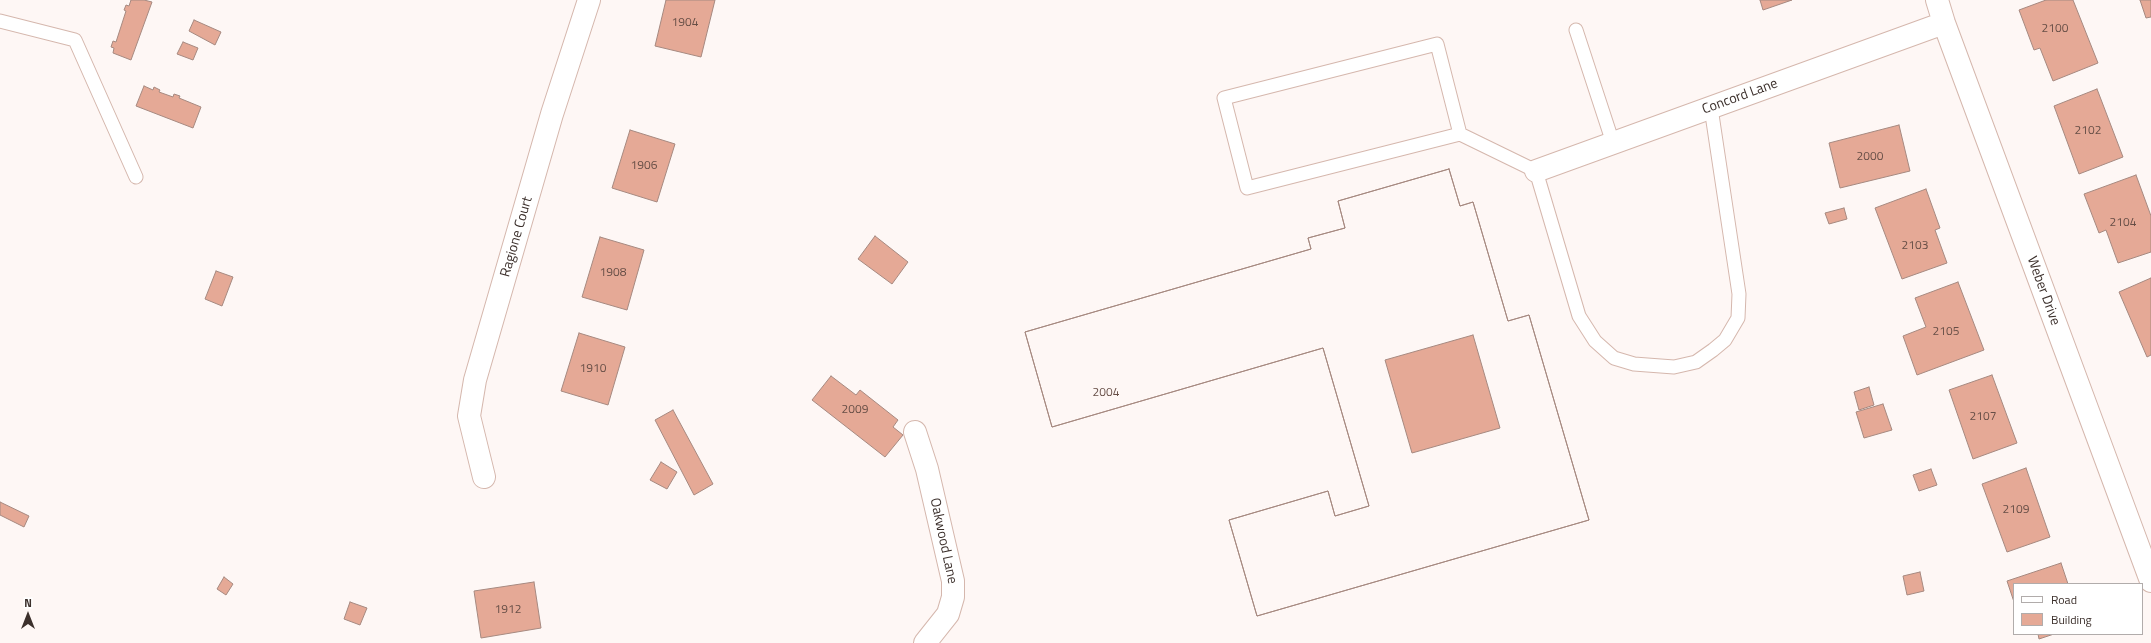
<!DOCTYPE html>
<html>
<head>
<meta charset="utf-8">
<style>
	body { margin:0 }
	#map { position:relative; width:2151px; height:643px; overflow:hidden; background:#fef7f5; font-family:"Titillium Web",sans-serif }
	canvas { display:block }
	.legend { position:absolute; left:2013px; top:583px; width:130px; height:52px; box-sizing:border-box; background:#fff; border:1px solid #b1acab; margin:0; padding:5px 7px; list-style:none; font-size:12px; color:#3c302c }
	.legend li { display:flex; align-items:center; gap:8px; height:20px }
	.legend b { width:20px; border:1px solid #b1acab }
	.north { position:absolute; left:8px; top:595px; width:40px; height:40px; -webkit-text-stroke:3px #fff; paint-order:stroke; rotate:0deg; font-size:11px; font-weight:700; line-height:16px; text-align:center; color:#3c302c }
	.north::after { content:''; display:block; margin:auto; width:14px; height:18px; background:#3c302c; clip-path:polygon(50% 0,100% 100%,50% 72%,0 100%) }
</style>
</head>
<body>
<div id="map">
<canvas width="2151" height="643"></canvas>
<ul class="legend">
<li><b style="height:5px;background:#fff"></b>Road</li>
<li><b style="height:11px;background:#e5a996"></b>Building</li>
</ul>
<div class="north">N</div>
</div>
<script>
const context = document.querySelector('canvas').getContext('2d');
context.lineJoin = 'round';
function fill(path, color) { context.fillStyle = color; context.fill(path, 'evenodd'); }
const poly = rows => new Path2D(rows.map(r => 'M' + r).join(''));
function trace(path, color, width, dash) { context.strokeStyle = color; context.lineWidth = width; context.lineCap = dash ? 'butt' : 'round'; context.setLineDash(dash || []); context.stroke(path); }
function write(font, color, halo, rows, align = 'center') {
  context.font = font + ' "Titillium Web",sans-serif'; context.lineWidth = 3; context.setLineDash([]); context.textBaseline = 'middle'; context.strokeStyle = halo; context.fillStyle = color; for (const [text, x, y, turn = 0] of rows) {
    context.save(); context.translate(x, y); context.rotate((+turn || 0) * Math.PI / 180); context.textAlign = isNaN(turn) ? turn : align; if (halo) context.strokeText(text, 0, 0); context.fillText(text, 0, 0); context.restore();
  }
}
const building = poly([
	[131,0,144,0,152,2,131,60,113,53,114,48,111,47,113,41,116,42,126,11,124,10,126,5,129,6,131,0],
	[666,0,715,0,701,57,655,46,666,0],
	[1760,0,1792,0,1763,10,1760,0],
	[2046,0,2073,0,2098,63,2053,81,2040,48,2034,50,2019,10,2046,0],
	[2140,0,2151,0,2151,17,2146,18,2140,0],
	[194,20,221,32,215,45,189,31,194,20],
	[183,42,198,48,193,60,177,54,183,42],
	[144,86,153,90,154,87,160,90,159,92,173,97,174,94,180,96,179,98,201,107,193,128,136,106,144,86],
	[2097,89,2123,157,2079,174,2054,106,2097,89],
	[1899,125,1910,171,1840,188,1829,143,1899,125],
	[630,130,675,144,657,202,612,188,630,130],
	[1449,169,1460,206,1473,202,1508,321,1529,315,1589,520,1257,616,1229,520,1328,491,1335,516,1369,506,1323,348,1052,427,1025,332,1311,249,1308,238,1345,228,1338,201,1449,169],
	[1473,335,1500,428,1412,453,1385,360,1473,335],
	[1449,169,1460,206,1473,202,1508,321,1529,315,1589,520,1257,616,1229,520,1328,491,1335,516,1369,506,1323,348,1052,427,1025,332,1311,249,1308,238,1345,228,1338,201,1449,169],
	[2136,175,2151,216,2151,252,2118,263,2106,230,2099,233,2084,194,2136,175],
	[1926,189,1940,228,1935,230,1947,263,1902,279,1875,208,1926,189],
	[1844,208,1847,219,1829,224,1825,213,1844,208],
	[875,236,908,262,892,284,858,259,875,236],
	[600,237,644,250,627,310,582,297,600,237],
	[216,271,233,277,222,306,205,299,216,271],
	[2151,278,2151,355,2147,357,2119,292,2151,278],
	[1958,282,1984,350,1917,375,1903,336,1926,327,1915,298,1958,282],
	[579,333,625,347,608,405,561,391,579,333],
	[1992,375,2017,443,1973,459,1949,390,1992,375],
	[831,376,856,395,860,390,898,420,893,427,903,435,885,457,812,400,831,376],
	[1869,387,1874,405,1859,410,1854,392,1869,387],
	[1883,404,1892,430,1864,438,1856,412,1883,404],
	[673,410,713,484,694,495,655,420,673,410],
	[661,462,677,472,667,489,650,480,661,462],
	[2026,468,2050,537,2007,552,1982,484,2026,468],
	[1931,469,1937,485,1919,491,1913,475,1931,469],
	[0,502,29,516,24,527,0,515,0,502],
	[2061,563,2068,584,2014,584,2014,602,2007,581,2061,563],
	[1920,572,1924,591,1907,595,1903,576,1920,572],
	[224,577,233,584,226,595,217,589,224,577],
	[534,582,541,628,481,638,474,591,534,582],
	[350,602,367,608,360,625,344,619,350,602],
	[2038,634,2054,634,2039,639,2038,634]
]);
fill(building, '#e5a996');
trace(building, '#a68980', 1);
const service = poly([
	[0,21,75,40,136,177],
	[1576,30,1613,143],
	[1437,44,1460,134,1247,188,1224,98,1437,44],
	[1460,134,1536,171,1579,316,1595,341,1614,358,1634,364,1674,367,1696,362,1713,350,1725,340,1738,318,1739,294,1711,108]
]);
const minor = poly([
	[1937,0,1944,23,2151,581],
	[1536,171,1944,23],
	[915,432,927,469,953,581,953,597,948,614,925,643],
	[484,477,469,416,475,380,552,114,589,0]
]);
trace(service, '#d5b7ad', 15);
trace(minor, '#d5b7ad', 24);
trace(service, '#fff', 13);
trace(minor, '#fff', 22);
write('12px', '#664e46', null, [
	["1904",685,23],
	["2100",2055,29],
	["2102",2088,131],
	["2000",1870,157],
	["1906",644,166],
	["2104",2123,223],
	["2103",1915,246],
	["1908",613,273],
	["2105",1946,332],
	["1910",593,369],
	["2004",1106,393],
	["2009",855,410],
	["2107",1983,417],
	["2109",2016,510],
	["1912",508,610]
]);
write('14px', '#3c302c', '#fff', [
	["Concord Lane",1740,97,-20],
	["Ragione Court",517,237,-74],
	["Weber Drive",2043,291,70],
	["Oakwood Lane",943,541,78]
]);
</script>
</body>
</html>
